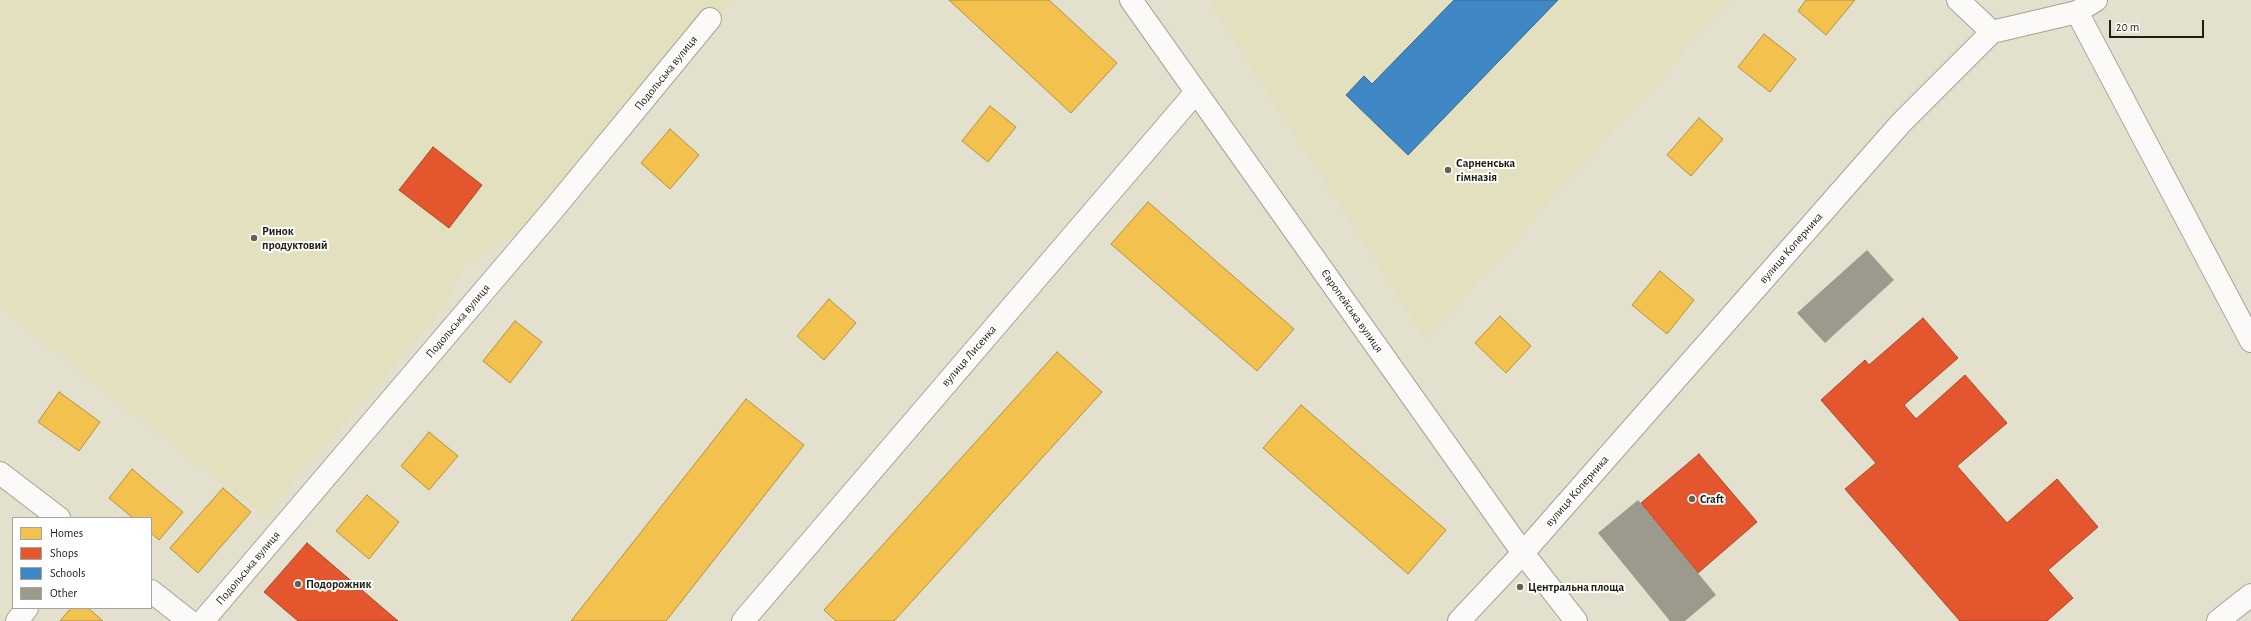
<!DOCTYPE html>
<html>
<head>
<meta charset="utf-8">
<style>
	body { margin:0 }
	#map { position:relative; width:2251px; height:621px; overflow:hidden; background:#e3e1ce; font-family:"Alegreya Sans",sans-serif }
	canvas { display:block }
	.legend { position:absolute; left:12px; top:517px; width:140px; height:92px; box-sizing:border-box; background:#fff; border:1px solid #a5a5a0; margin:0; padding:5px 7px; list-style:none; font-size:12px; color:#1f1e11 }
	.legend li { display:flex; align-items:center; gap:8px; height:20px }
	.legend b { width:20px; border:1px solid #a5a5a0 }
	.scale { position:absolute; left:2109px; top:20px; width:95px; height:18px; box-sizing:border-box; border:2px solid #1f1e11; border-top:0; padding-left:5px; font-size:12px; line-height:14px; white-space:nowrap; color:#1f1e11; -webkit-text-stroke:3px #fff; paint-order:stroke }
</style>
</head>
<body>
<div id="map">
<canvas width="2251" height="621"></canvas>
<ul class="legend">
<li><b style="height:11px;background:#f2c14e"></b>Homes</li>
<li><b style="height:11px;background:#e4572e"></b>Shops</li>
<li><b style="height:11px;background:#3f88c5"></b>Schools</li>
<li><b style="height:11px;background:#9c9a8c"></b>Other</li>
</ul>
<div class="scale">20 m</div>
</div>
<script>
const context = document.querySelector('canvas').getContext('2d');
context.lineJoin = 'round';
function fill(path, color) { context.fillStyle = color; context.fill(path, 'evenodd'); }
const poly = rows => new Path2D(rows.map(r => 'M' + r).join(''));
function trace(path, color, width, dash) { context.strokeStyle = color; context.lineWidth = width; context.lineCap = dash ? 'butt' : 'round'; context.setLineDash(dash || []); context.stroke(path); }
function write(font, color, halo, rows, align = 'center') {
  context.font = font + ' "Alegreya Sans",sans-serif'; context.lineWidth = 4; context.setLineDash([]); context.textBaseline = 'middle'; context.strokeStyle = halo; context.fillStyle = color; for (const [text, x, y, turn = 0] of rows) {
    context.save(); context.translate(x, y); context.rotate((+turn || 0) * Math.PI / 180); context.textAlign = isNaN(turn) ? turn : align; if (halo) context.strokeText(text, 0, 0); context.fillText(text, 0, 0); context.restore();
  }
}
fill(poly([
	[0,0,733,0,675,61,552,211,465,265,437,317,264,516,88,379,0,307],
	[1208,0,1731,0,1426,340]
]), '#e3e0c0');
const homes = poly([
	[949,0,1049,0,1117,63,1071,113,949,0],
	[1806,0,1855,0,1826,35,1798,11,1806,0],
	[1764,34,1796,59,1770,92,1738,67,1764,34],
	[990,106,1016,127,988,162,962,141,990,106],
	[1699,118,1723,139,1691,176,1667,155,1699,118],
	[670,129,699,155,670,189,641,163,670,129],
	[1148,202,1294,329,1257,371,1111,244,1148,202],
	[1660,271,1694,300,1667,334,1632,305,1660,271],
	[829,299,856,323,824,360,797,336,829,299],
	[1500,316,1531,346,1506,373,1475,343,1500,316],
	[515,321,542,342,510,383,483,361,515,321],
	[1057,352,1102,392,894,621,836,621,824,610,1057,352],
	[59,392,100,422,79,451,38,422,59,392],
	[746,399,804,445,666,621,571,621,746,399],
	[1301,405,1446,530,1408,574,1263,448,1301,405],
	[429,432,458,456,429,490,401,466,429,432],
	[132,469,183,512,159,540,151,533,151,518,133,518,109,498,132,469],
	[223,488,251,512,198,573,170,548,223,488],
	[367,495,399,522,369,559,336,531,367,495],
	[71,608,88,608,103,621,60,621,71,608]
]);
fill(homes, '#f2c14e');
trace(homes, '#b3903c', 1);
const shops = poly([
	[433,147,482,185,449,228,399,190,433,147],
	[1923,318,1958,358,1904,405,1916,419,1965,375,2007,423,1957,466,2007,523,2057,479,2098,527,2048,570,2073,598,2047,621,1960,621,1845,489,1876,463,1821,400,1865,360,1869,365,1923,318],
	[1699,454,1757,522,1698,573,1641,503,1699,454],
	[307,543,398,621,298,621,264,592,307,543]
]);
fill(shops, '#e4572e');
trace(shops, '#a94625', 1);
const schools = poly([
	[1454,0,1558,0,1408,155,1346,95,1364,76,1372,84,1454,0]
]);
fill(schools, '#3f88c5');
trace(schools, '#35688f', 1);
fill(poly([
	[1867,250,1894,280,1825,343,1797,313],
	[1638,500,1716,595,1685,621,1670,621,1598,533]
]), '#9c9a8c');
const minor = poly([
	[1958,0,1992,32],
	[2077,12,2251,341],
	[0,473,59,518],
	[151,591,189,621],
	[17,621,27,608],
	[203,621,552,211,710,19],
	[743,621,1196,92],
	[1459,621,1523,553,1901,123,1992,32,2077,12,2096,0],
	[2218,621,2251,595]
]);
const major = poly([
	[1131,0,1523,553,1576,621]
]);
trace(minor, '#a5a395', 24);
trace(major, '#a5a395', 24);
trace(minor, '#fbfaf8', 22);
trace(major, '#fbfaf8', 22);
for (const [x, y, r, color] of [
	[1448,170,4,"#646253"],
	[254,238,4,"#646253"],
	[1692,499,4,"#646253"],
	[298,584,4,"#646253"],
	[1520,587,4,"#646253"]
]) { const dot = new Path2D(); dot.arc(x, y, r, 0, 2 * Math.PI); context.fillStyle = color; context.fill(dot); trace(dot, '#fff', 1.5); }
write('12px', '#1f1e11', '#fff', [
	["Подольська вулиця",666,73,-51],
	["вулиця Коперника",1791,248,-49],
	["Європейська вулиця",1352,311,55],
	["Подольська вулиця",458,321,-50],
	["вулиця Лисенка",969,356,-49],
	["вулиця Коперника",1577,491,-49],
	["Подольська вулиця",248,568,-50]
]);
write('bold 12px', '#1f1e11', '#fff', [
	["Сарненська",1456,163],
	["гімназія",1456,177],
	["Ринок",262,231],
	["продуктовий",262,245],
	["Craft",1700,499],
	["Подорожник",306,584],
	["Центральна площа",1528,587]
], 'left');
</script>
</body>
</html>
